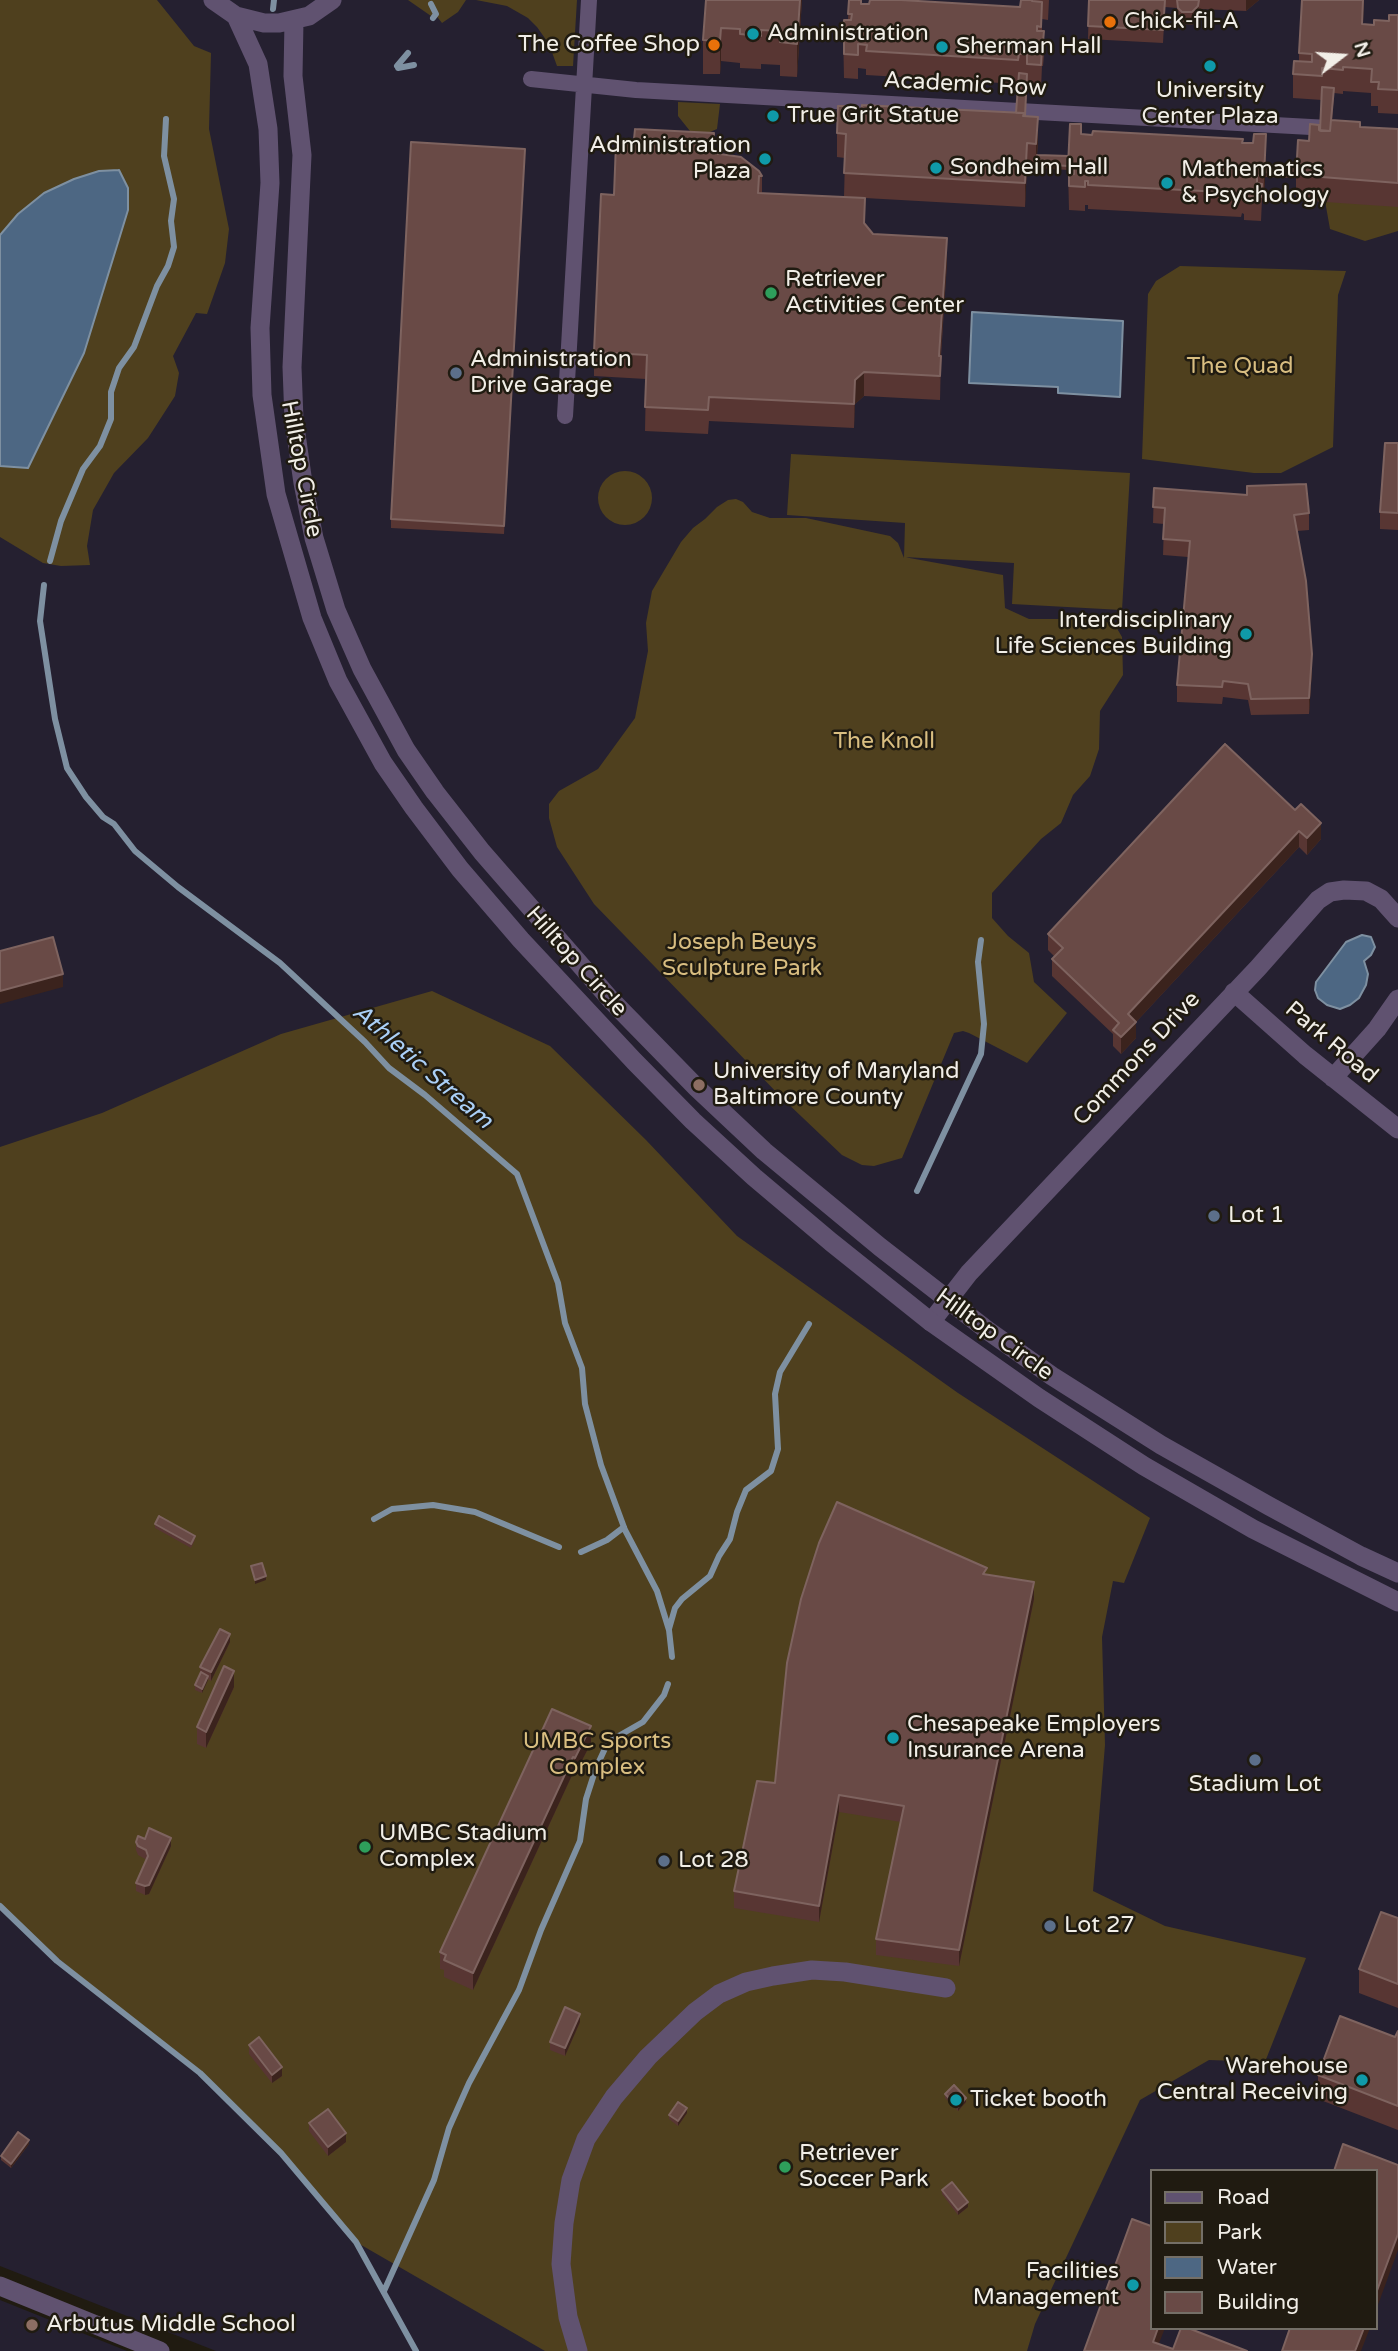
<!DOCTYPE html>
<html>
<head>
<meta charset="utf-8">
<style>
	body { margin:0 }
	#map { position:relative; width:1398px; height:2351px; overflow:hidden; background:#201b11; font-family:"Varela Round",sans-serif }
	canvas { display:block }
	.legend { position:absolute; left:1150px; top:2169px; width:228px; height:161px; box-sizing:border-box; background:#201b11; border:2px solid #746f67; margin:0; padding:9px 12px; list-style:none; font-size:21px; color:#f1eee7 }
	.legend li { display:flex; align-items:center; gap:14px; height:35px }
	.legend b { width:35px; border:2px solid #746f67 }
	.north { position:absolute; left:1307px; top:21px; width:70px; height:70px; -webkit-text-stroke:5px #201b11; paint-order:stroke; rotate:73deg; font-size:19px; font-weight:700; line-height:28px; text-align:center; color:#f1eee7 }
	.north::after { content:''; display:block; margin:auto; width:24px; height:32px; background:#f1eee7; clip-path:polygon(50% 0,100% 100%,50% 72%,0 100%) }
</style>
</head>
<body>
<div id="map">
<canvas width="1398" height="2351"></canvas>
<ul class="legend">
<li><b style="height:9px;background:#605270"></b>Road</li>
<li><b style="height:19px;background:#4f401e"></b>Park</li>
<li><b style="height:19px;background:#4d6783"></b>Water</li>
<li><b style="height:19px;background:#694a46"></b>Building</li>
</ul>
<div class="north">N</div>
</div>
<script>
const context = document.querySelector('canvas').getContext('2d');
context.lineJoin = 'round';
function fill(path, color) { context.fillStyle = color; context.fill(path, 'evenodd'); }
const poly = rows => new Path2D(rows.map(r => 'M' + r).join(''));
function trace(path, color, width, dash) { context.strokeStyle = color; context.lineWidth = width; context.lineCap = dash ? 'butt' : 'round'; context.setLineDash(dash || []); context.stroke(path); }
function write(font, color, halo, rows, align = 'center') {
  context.font = font + ' "Varela Round",sans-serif'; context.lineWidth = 5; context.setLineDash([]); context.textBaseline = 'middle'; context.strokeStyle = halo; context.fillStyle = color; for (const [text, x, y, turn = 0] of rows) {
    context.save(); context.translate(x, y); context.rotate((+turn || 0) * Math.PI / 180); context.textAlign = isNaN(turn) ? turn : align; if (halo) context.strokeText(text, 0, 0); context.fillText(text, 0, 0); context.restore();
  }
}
fill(poly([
	[0,0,1398,0,1398,2351,216,2351,0,2266],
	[1151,2171,1375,2171,1375,2328,1151,2328],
	[0,2300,127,2351,0,2351]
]), '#252030');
fill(poly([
	[0,0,157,0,194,46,211,53,209,129,229,229,225,263,207,314,196,313,173,356,179,373,175,396,148,438,114,473,93,510,87,546,90,565,61,566,43,563,0,537],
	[408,0,466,0,458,12,442,23,435,14,431,16],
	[476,0,577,0,573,66,557,66,549,44,537,27,528,18,507,6],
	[678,102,720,104,717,129,705,134,690,131,678,116],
	[1325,201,1398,206,1398,231,1365,241,1330,229],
	[1180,266,1346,271,1338,295,1333,447,1281,473,1254,473,1142,459,1148,294,1156,281],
	[791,454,1130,473,1122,610,1012,604,1014,563,904,557,1003,575,1005,608,1029,619,1098,619,1115,625,1122,637,1123,675,1100,711,1099,749,1090,776,1073,795,1061,823,1041,839,992,893,992,918,1008,936,1029,953,1034,982,1067,1013,1027,1063,969,1033,963,1031,954,1033,902,1158,874,1166,862,1165,842,1155,783,1099,594,904,557,847,549,818,549,804,559,791,598,769,635,718,648,651,646,623,652,591,681,542,693,528,705,519,717,507,728,500,736,499,743,502,752,512,770,518,806,518,890,536,898,543,904,558,905,523,787,515],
	'598 498a27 27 0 1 1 54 0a27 27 0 1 1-54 0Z',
	[432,991,550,1046,646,1140,737,1236,958,1393,1150,1518,1124,1583,1113,1581,1102,1637,1105,1745,1093,1891,1165,1926,1306,1958,1265,2062,1209,2060,1140,2100,1035,2324,1027,2351,545,2351,356,2242,281,2153,200,2073,103,1996,0,1909,0,1147,102,1113,281,1034]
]), '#4f401e');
const water = poly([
	[119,170,128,188,128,210,84,353,28,468,0,466,0,235,18,214,44,193,74,179,99,171,119,170],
	[972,312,1123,321,1120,397,1058,393,1058,387,969,383,972,312],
	[1362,935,1371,937,1375,947,1371,955,1364,961,1368,974,1366,985,1359,998,1350,1005,1340,1009,1327,1005,1318,998,1315,990,1316,982,1346,942,1362,935]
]);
fill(water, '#4d6783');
trace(water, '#7e90a1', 2);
trace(poly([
	[431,4,436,14,433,18],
	[273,9,274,0],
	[397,66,408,53],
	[398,68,414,65],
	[50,561,61,521,83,469,100,446,111,419,111,392,119,368,134,347,157,286,168,266,174,247,171,221,174,199,164,156,166,119],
	[44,585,40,621,55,719,67,768,86,797,103,817,114,824,135,851,178,887,280,963,365,1042,389,1068,425,1095,517,1174,558,1283,565,1323,582,1368,585,1404,601,1465,625,1530,657,1591,669,1630,672,1657],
	[917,1191,981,1054,984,1024,978,962,981,940],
	[374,1519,392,1509,433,1505,475,1512,559,1547],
	[581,1552,607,1540,624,1527],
	[669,1629,675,1608,682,1599,710,1576,719,1556,730,1539,737,1512,746,1490,771,1471,778,1449,775,1394,780,1372,809,1324],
	[0,1906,57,1961,200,2073,281,2153,356,2242,416,2351],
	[384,2291,434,2180,449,2128,469,2083,519,1990,541,1930,580,1841,586,1799,596,1768,608,1742,643,1722,664,1695,668,1684]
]), '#7e90a1', 6);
trace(poly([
	[531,79,636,90,1329,128],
	[565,416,589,0]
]), '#605270', 16);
trace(poly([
	[1234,992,1305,1055,1398,1129],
	[1333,1078,1377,1029,1398,999],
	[931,1322,969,1273,1258,968,1318,900,1330,892,1344,890,1366,891,1381,899,1398,918],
	[578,2351,568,2317,561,2264,564,2223,571,2180,586,2139,614,2097,648,2057,695,2012,719,1994,746,1982,773,1976,812,1970,845,1972,946,1988]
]), '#605270', 19);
trace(poly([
	[213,0,236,16,264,23,279,23,309,16,332,0],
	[236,16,258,64,268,129,270,183,260,328,262,395,276,494,312,618,338,681,383,763,414,808,460,869,521,940,634,1061,693,1121,754,1177,831,1242,931,1322,1039,1398,1144,1466,1253,1529,1398,1602],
	[294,21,293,76,302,155,292,367,294,420,303,483,314,538,336,610,362,669,406,750,435,792,482,852,611,1000,697,1088,764,1151,880,1247,987,1330,1052,1376,1161,1445,1269,1506,1361,1556,1398,1573],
	[0,2286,160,2351]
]), '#605270', 19);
fill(poly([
	[706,0,802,0,797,77,780,76,780,65,761,64,761,69,740,68,740,63,721,61,720,74,703,74,703,40],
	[849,0,861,4,1020,7,1021,0,1049,0,1048,20,1042,19,1042,31,1044,31,1044,55,1043,66,1042,66,1041,89,1027,88,1025,116,1038,141,1037,155,1069,156,1081,134,1243,143,1265,165,1296,167,1309,141,1319,130,1322,100,1293,98,1293,74,1299,61,1299,53,1363,24,1374,25,1389,21,1398,15,1398,114,1378,113,1378,106,1371,106,1371,93,1343,91,1343,94,1334,93,1332,121,1360,127,1398,129,1398,207,1296,200,1296,178,1265,177,1265,169,1264,200,1262,199,1261,221,1244,220,1244,214,1242,213,1241,217,1088,209,1088,205,1085,205,1085,211,1069,210,1068,170,1036,168,1027,167,1025,207,865,198,865,224,873,234,947,262,941,356,940,400,864,396,855,404,854,428,709,421,708,434,645,431,646,379,594,376,594,352,614,195,630,149,714,153,762,176,762,193,844,197,845,158,837,157,837,133,853,113,1016,113,1018,84,866,75,866,69,858,68,858,79,844,78,843,31,848,20],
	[1089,0,1259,0,1246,11,1199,9,1198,19,1192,25,1182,24,1178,20,1177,8,1165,7,1163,43,1088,39],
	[525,149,504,534,391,528,391,519],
	[1398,443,1398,530,1380,529,1380,512],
	[1154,488,1309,513,1309,530,1297,531,1312,670,1309,714,1251,715,1248,700,1223,697,1222,704,1177,702,1177,685,1188,557,1163,555,1164,524,1153,523],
	[1225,744,1321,839,1307,855,1299,847,1136,1022,1136,1038,1121,1054,1113,1046,1113,1034,1052,976,1052,959,1054,956,1048,950,1048,934],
	[155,1524,195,1540,191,1548,155,1528],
	[987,1574,1034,1599,959,1966,876,1955,876,1939,901,1822,839,1812,819,1922,734,1908,734,1891,775,1783],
	[230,1642,211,1681,208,1679,202,1693,195,1690,195,1685,200,1675,200,1667],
	[234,1687,206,1748,197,1744,197,1727],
	[552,1709,591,1743,575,1774,573,1773,473,1990,444,1977,444,1970,440,1969,440,1952],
	[145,1839,171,1846,149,1894,145,1895,136,1891,136,1883,147,1860,138,1855,136,1850,136,1842],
	[1398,1918,1398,2008,1359,1993,1359,1969],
	[580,2022,565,2056,550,2050,550,2042],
	[1398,2031,1398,2130,1318,2099,1318,2075,1395,2037],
	[249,2045,282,2076,272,2083,249,2054],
	[945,2094,966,2102,958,2111,945,2098],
	[687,2113,678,2126,669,2119,669,2115],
	[309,2123,346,2142,328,2156,309,2131],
	[29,2144,11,2168,1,2160,1,2156],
	[942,2190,968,2207,958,2215,942,2194]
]), '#583633');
fill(poly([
	[800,0,802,0,797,77,797,44],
	[1199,0,1198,19,1192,25,1192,12],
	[1246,0,1259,0,1246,11],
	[1363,0,1364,0,1362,48,1362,24],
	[721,28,721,61,720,74,720,41],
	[1038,117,1038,141,1036,168,1036,144],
	[1266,134,1266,158,1264,200,1264,176],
	[1027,143,1027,167,1025,207,1025,183],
	[947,238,947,262,939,380,939,356],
	[864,372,864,396,855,404,854,428,855,380],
	[1312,654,1312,670,1309,714,1309,698],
	[1321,823,1321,839,1307,855,1307,838],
	[1299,831,1299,847,1136,1022,1136,1038,1121,1054,1121,1037,1128,1014],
	[63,974,63,987,0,1004,0,991],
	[266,1576,266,1580,255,1584,255,1580],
	[1034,1582,1034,1599,959,1966,959,1950],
	[230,1634,230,1642,211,1681,211,1672],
	[234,1671,234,1687,206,1748,206,1732],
	[208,1676,208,1680,202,1693,202,1689],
	[591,1726,591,1743,575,1774,575,1758],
	[573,1757,573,1773,473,1990,473,1973],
	[839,1795,839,1812,819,1922,819,1906],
	[171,1838,171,1846,149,1894,145,1895,145,1886],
	[580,2014,580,2022,565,2056,565,2048],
	[282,2067,282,2076,272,2083,272,2075],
	[966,2098,966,2102,958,2111,958,2107],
	[687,2108,687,2113,678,2126,678,2121],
	[346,2133,346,2142,328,2156,328,2147],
	[29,2140,29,2144,11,2168,11,2164],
	[968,2202,968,2207,958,2215,958,2210],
	[1398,2234,1398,2250,1375,2313,1375,2296],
	[1158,2328,1165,2328,1156,2351,1153,2342],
	[1364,2328,1370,2328,1361,2351,1355,2351]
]), '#3b231d');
const building = poly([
	[706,0,800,0,797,44,780,42,780,31,761,30,761,36,740,34,740,29,721,28,720,41,703,40,706,0],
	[849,0,861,0,861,4,869,4,870,0,901,0,1020,7,1021,0,1032,0,1032,1,1042,2,1041,27,1037,26,1037,31,1044,31,1043,42,1037,42,1037,48,1042,48,1041,65,1027,64,1027,54,1019,54,1018,60,866,51,867,45,858,44,858,55,844,54,844,38,850,38,850,31,843,31,844,20,851,20,852,14,848,14,849,0],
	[1089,0,1165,0,1163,30,1088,26,1089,0],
	[1177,0,1199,0,1198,6,1192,12,1182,12,1178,8,1177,0],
	[1302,0,1363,0,1362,24,1374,25,1374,20,1389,21,1389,15,1398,15,1398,90,1378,89,1379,82,1371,82,1372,69,1343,67,1343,70,1322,68,1322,76,1293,74,1294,61,1312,62,1312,54,1299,53,1302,0],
	[1019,73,1027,74,1025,116,1024,116,1024,113,1016,113,1019,73],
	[1322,87,1334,88,1330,131,1320,131,1322,87],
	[862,105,1024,113,1023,116,1038,117,1036,144,1027,143,1025,183,844,173,846,134,837,133,838,106,853,106,853,113,861,114,862,105],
	[1331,120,1360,122,1360,127,1398,129,1398,183,1296,175,1298,140,1309,141,1310,124,1319,125,1319,130,1330,131,1331,120],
	[1070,124,1081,124,1081,134,1092,135,1093,131,1243,139,1242,143,1253,143,1254,134,1266,134,1264,176,1257,175,1257,183,1262,184,1261,197,1244,196,1245,190,1242,189,1241,193,1088,185,1088,181,1085,181,1085,187,1069,186,1069,173,1074,174,1074,166,1068,166,1070,124],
	[635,129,714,133,713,153,741,157,759,171,762,176,759,176,758,193,865,198,864,223,873,234,947,238,939,356,941,356,940,376,864,372,855,380,854,404,709,397,708,410,645,407,647,355,594,352,601,194,614,195,616,143,630,144,630,149,633,149,635,129],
	[411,142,525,149,504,526,391,519,411,142],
	[1037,155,1069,156,1068,166,1036,164,1037,155],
	[1265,165,1296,167,1296,174,1265,172,1265,165],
	[1385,443,1398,443,1398,513,1380,512,1385,443],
	[1306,484,1309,513,1294,515,1306,581,1312,654,1309,698,1251,699,1248,684,1223,681,1222,687,1177,685,1190,541,1163,539,1165,508,1153,507,1154,488,1247,495,1247,486,1306,484],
	[1225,744,1295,810,1301,804,1321,823,1307,838,1299,831,1128,1014,1136,1022,1121,1037,1113,1030,1119,1023,1052,959,1063,948,1048,934,1225,744],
	[53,937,63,974,0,991,0,951,53,937],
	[837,1502,987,1568,983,1574,1034,1582,959,1950,876,1939,904,1806,839,1795,819,1906,734,1891,757,1781,775,1783,787,1663,801,1599,819,1543,837,1502],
	[159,1516,195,1536,191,1544,155,1524,159,1516],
	[262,1563,266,1576,255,1580,251,1566,262,1563],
	[220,1629,230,1634,211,1672,200,1667,220,1629],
	[224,1666,234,1671,206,1732,197,1727,224,1666],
	[201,1672,208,1676,202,1689,195,1685,201,1672],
	[552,1709,591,1726,575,1758,573,1757,473,1973,444,1960,446,1955,440,1952,552,1709],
	[149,1828,171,1838,149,1885,145,1886,136,1883,148,1856,146,1850,138,1846,136,1842,138,1836,145,1839,149,1828],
	[1381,1912,1398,1918,1398,1984,1359,1969,1381,1912],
	[565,2007,580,2014,565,2048,550,2042,565,2007],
	[1340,2016,1395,2037,1398,2031,1398,2106,1318,2075,1340,2016],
	[259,2037,282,2067,272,2075,249,2045,259,2037],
	[954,2085,966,2098,958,2107,945,2094,954,2085],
	[678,2102,687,2108,678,2121,669,2115,678,2102],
	[328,2109,346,2133,328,2147,309,2123,328,2109],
	[18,2132,29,2140,11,2164,1,2156,18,2132],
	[1343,2144,1398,2165,1398,2234,1375,2296,1375,2171,1334,2171,1343,2144],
	[952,2182,968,2202,958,2210,942,2190,952,2182],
	[1132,2219,1151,2226,1151,2328,1158,2328,1153,2342,1173,2349,1181,2328,1188,2328,1247,2351,1084,2351,1132,2219],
	[1290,2328,1364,2328,1355,2351,1282,2351,1290,2328]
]);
fill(building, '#694a46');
trace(building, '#7e635f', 2);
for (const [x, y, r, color] of [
	[1110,22,7,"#e8710a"],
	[753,34,7,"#0f9aa8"],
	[714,45,7,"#e8710a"],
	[942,47,7,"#0f9aa8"],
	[1210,66,7,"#0f9aa8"],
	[773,116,7,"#0f9aa8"],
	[765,159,7,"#0f9aa8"],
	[936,168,7,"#0f9aa8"],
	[1167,183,7,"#0f9aa8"],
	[771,293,7,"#2e9e5b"],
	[456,373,7,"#5c6f8a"],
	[1246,634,7,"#0f9aa8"],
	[699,1085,7,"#8d6e63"],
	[1214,1216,7,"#5c6f8a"],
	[893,1738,7,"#0f9aa8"],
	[1255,1760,7,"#5c6f8a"],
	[365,1847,7,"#2e9e5b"],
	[664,1861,7,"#5c6f8a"],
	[1050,1926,7,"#5c6f8a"],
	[1362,2080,7,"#0f9aa8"],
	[956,2100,7,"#0f9aa8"],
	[785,2167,7,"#2e9e5b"],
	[1133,2285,7,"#0f9aa8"],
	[32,2325,7,"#8d6e63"]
]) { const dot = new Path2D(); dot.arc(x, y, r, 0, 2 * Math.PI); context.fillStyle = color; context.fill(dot); trace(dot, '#201b11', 2.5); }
write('23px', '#f1eee7', '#201b11', [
	["Chick-fil-A",1124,22],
	["Administration",767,34],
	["The Coffee Shop",700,45,"right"],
	["Sherman Hall",956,47],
	["University",1210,91,"center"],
	["Center Plaza",1210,117,"center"],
	["True Grit Statue",787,116],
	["Administration",751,146,"right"],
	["Plaza",751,172,"right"],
	["Sondheim Hall",950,168],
	["Mathematics",1181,170],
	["& Psychology",1181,196],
	["Retriever",785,280],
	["Activities Center",785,306],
	["Administration",470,360],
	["Drive Garage",470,386],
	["Interdisciplinary",1232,621,"right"],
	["Life Sciences Building",1232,647,"right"],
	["University of Maryland",713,1072],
	["Baltimore County",713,1098],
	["Lot 1",1228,1216],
	["Chesapeake Employers",907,1725],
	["Insurance Arena",907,1751],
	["Stadium Lot",1255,1785,"center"],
	["UMBC Stadium",379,1834],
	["Complex",379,1860],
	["Lot 28",678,1861],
	["Lot 27",1064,1926],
	["Warehouse",1348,2067,"right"],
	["Central Receiving",1348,2093,"right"],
	["Ticket booth",970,2100],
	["Retriever",799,2154],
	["Soccer Park",799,2180],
	["Facilities",1119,2272,"right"],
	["Management",1119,2298,"right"],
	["Arbutus Middle School",46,2325]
], 'left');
write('23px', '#f1eee7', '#201b11', [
	["Academic Row",965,85,3],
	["Hilltop Circle",301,469,79],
	["Hilltop Circle",576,962,48],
	["Park Road",1331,1043,40],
	["Commons Drive",1137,1059,-47],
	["Hilltop Circle",994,1335,36]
]);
write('23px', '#d9be81', '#201b11', [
	["The Quad",1240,367],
	["The Knoll",884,742],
	["Joseph Beuys",742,943],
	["Sculpture Park",742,969],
	["UMBC Sports",597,1742],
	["Complex",597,1768]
]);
write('italic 24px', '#abd0f7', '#201b11', [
	["Athletic Stream",422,1067,41]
]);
</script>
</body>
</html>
